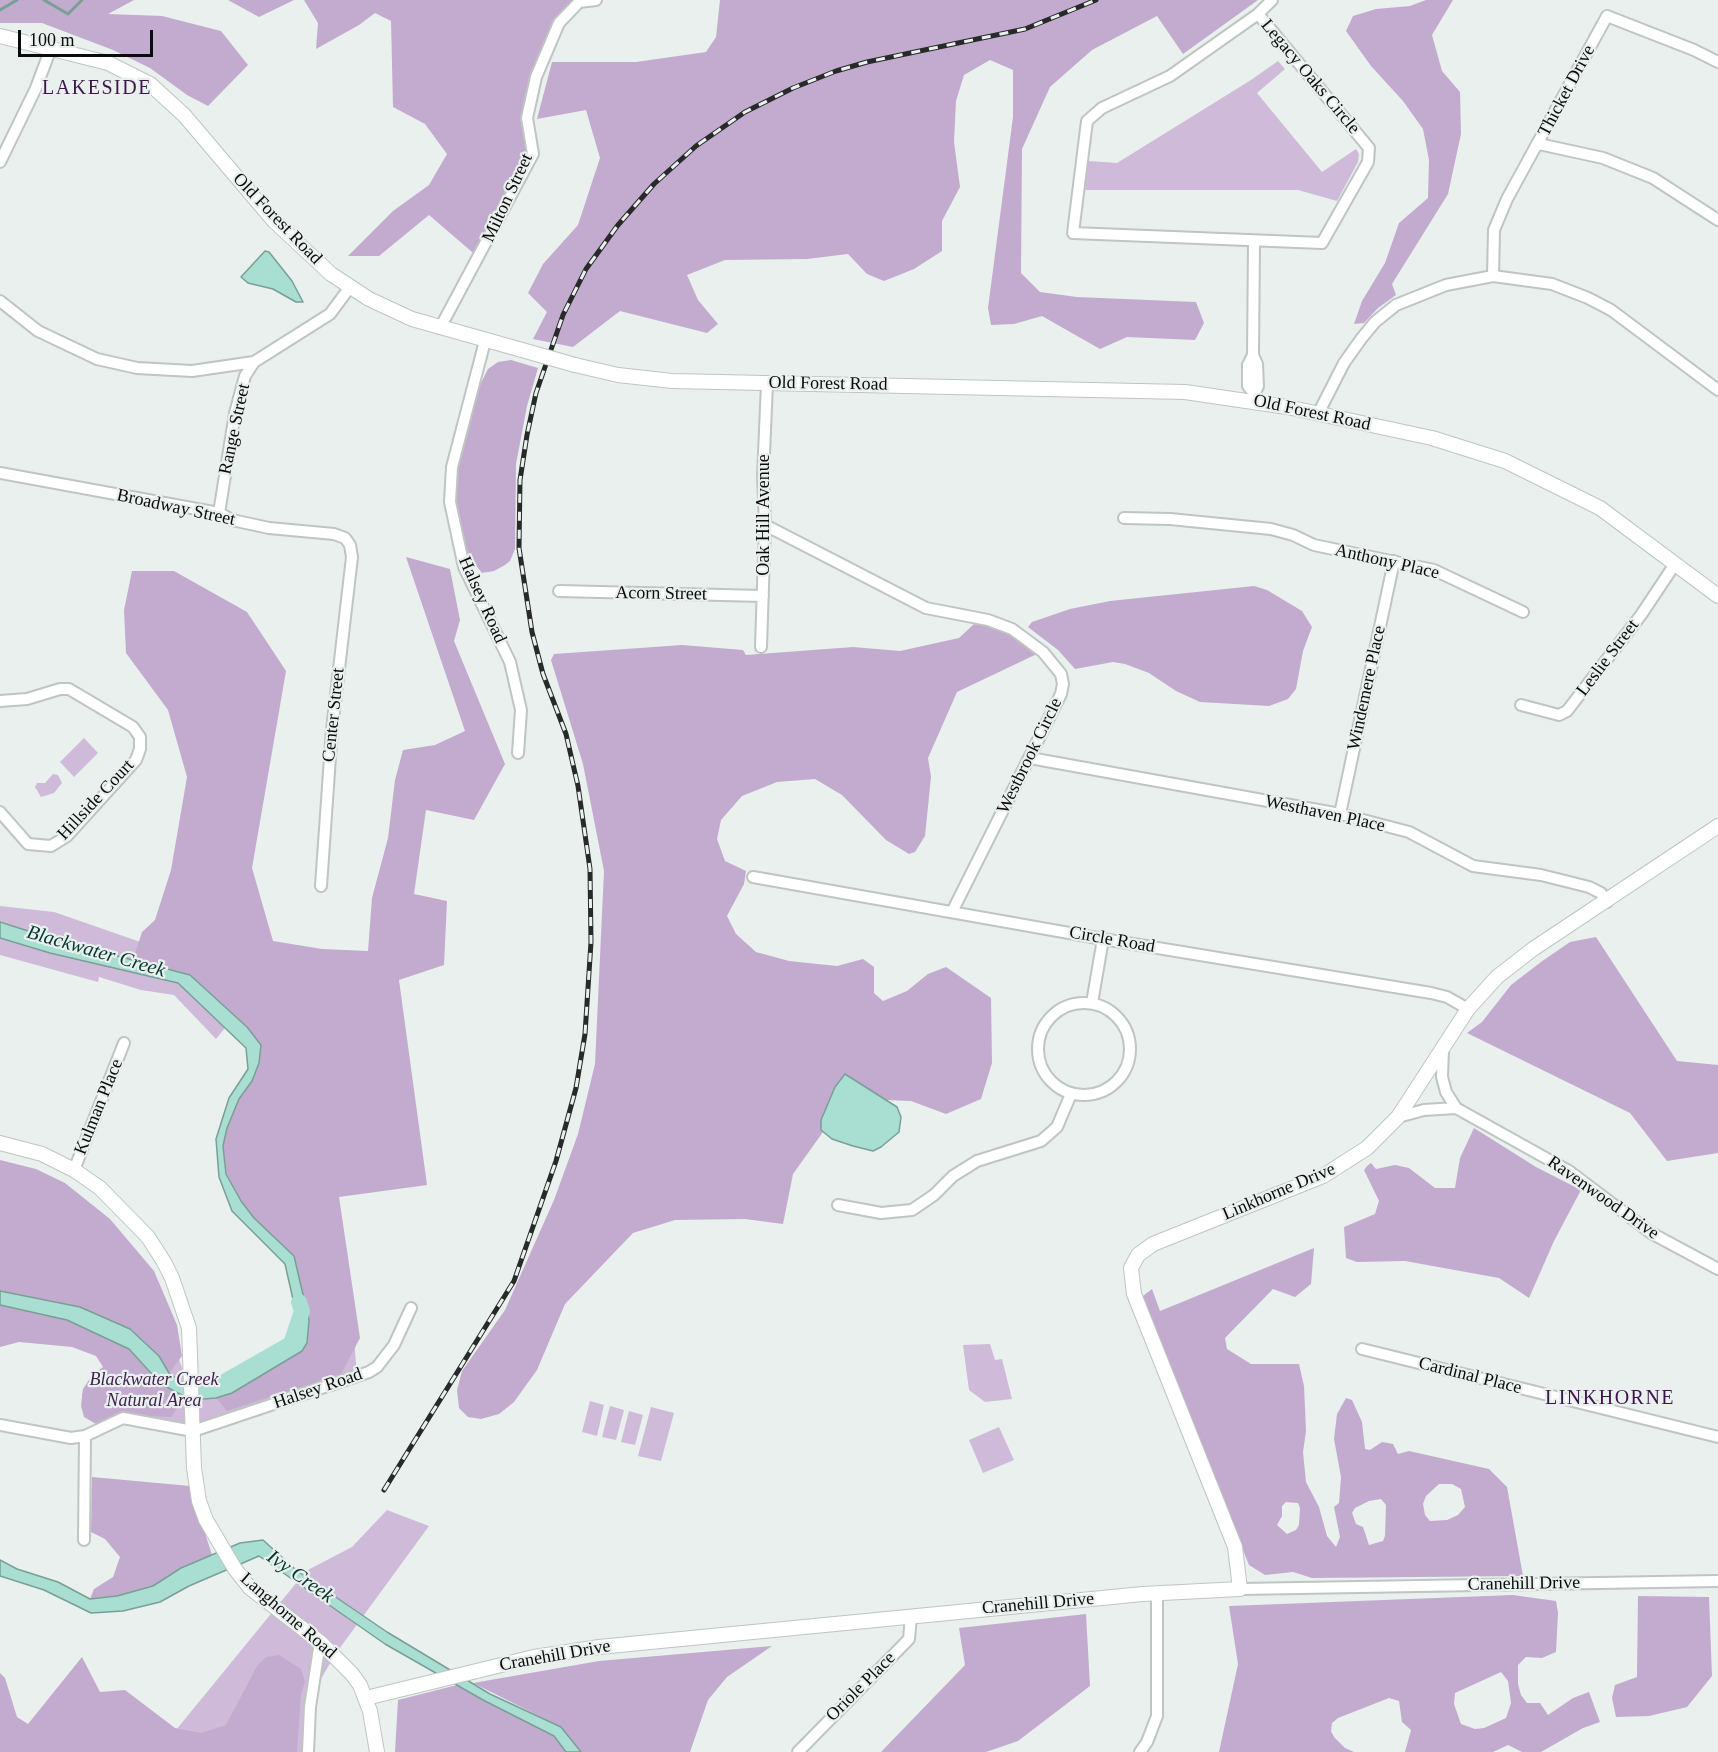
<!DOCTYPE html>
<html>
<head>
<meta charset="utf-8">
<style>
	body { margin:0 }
	#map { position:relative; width:1718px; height:1752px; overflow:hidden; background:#e9f0ee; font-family:"Times New Roman",serif }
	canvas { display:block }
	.scale { position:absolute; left:18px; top:30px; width:135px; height:27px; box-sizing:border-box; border:3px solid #0a0c0b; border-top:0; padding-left:8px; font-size:18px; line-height:21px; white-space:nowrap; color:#0a0c0b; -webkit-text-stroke:4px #e9f0ee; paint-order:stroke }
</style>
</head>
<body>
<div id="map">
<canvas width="1718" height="1752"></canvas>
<div class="scale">100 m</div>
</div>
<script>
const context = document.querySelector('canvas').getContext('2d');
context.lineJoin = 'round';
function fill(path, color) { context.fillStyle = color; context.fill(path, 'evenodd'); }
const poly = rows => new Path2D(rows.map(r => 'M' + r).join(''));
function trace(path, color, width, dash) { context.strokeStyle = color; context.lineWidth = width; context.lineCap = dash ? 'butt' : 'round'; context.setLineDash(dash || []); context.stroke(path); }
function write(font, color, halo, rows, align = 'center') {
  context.font = font + ' "Times New Roman",serif'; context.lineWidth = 4.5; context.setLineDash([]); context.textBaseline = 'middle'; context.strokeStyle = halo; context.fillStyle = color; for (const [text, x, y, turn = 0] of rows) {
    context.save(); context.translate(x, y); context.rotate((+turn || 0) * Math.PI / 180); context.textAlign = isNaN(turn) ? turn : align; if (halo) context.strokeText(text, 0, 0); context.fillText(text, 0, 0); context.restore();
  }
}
fill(poly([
	[1278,61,1285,69,1257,93,1322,172,1356,149,1359,154,1358,162,1337,201,1298,190,1083,190,1088,161,1117,163,1251,80],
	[84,738,98,753,74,777,60,762],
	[53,774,58,775,62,783,54,793,41,797,35,787,37,783,45,783],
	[0,906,54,912,178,955,240,991,353,1326,357,1376,193,1431,123,1418,101,1422,95,1420,82,1406,82,1394,93,1383,136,1363,0,1305,0,1274,176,1352,185,1375,207,1385,232,1378,291,1344,299,1321,285,1264,232,1211,219,1177,216,1139,229,1098,248,1069,246,1048,225,1028,216,1039,174,995,141,990,99,977,98,982,0,955],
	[990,1344,995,1360,1002,1359,1012,1399,985,1402,969,1390,963,1345],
	[590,1401,604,1405,597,1436,582,1432],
	[610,1406,624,1410,616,1440,602,1437],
	[651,1407,674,1413,661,1461,638,1456],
	[629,1411,643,1415,635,1445,621,1442],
	[999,1427,1014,1460,983,1473,969,1440],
	[387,1510,429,1526,334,1656,312,1695,308,1752,158,1752,306,1571,352,1547]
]), '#cfbbd9');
fill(poly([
	[0,0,134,0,108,14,162,16,221,31,248,65,208,106,187,95,150,68,113,50,42,23,0,23],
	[228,0,294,0,259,17],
	[304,0,581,0,559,23,527,118,533,154,479,258,429,215,379,256,348,256,393,211,429,185,447,154,425,124,393,107,391,21,375,13,359,25,316,49,318,23],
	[720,0,1258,0,1183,54,1157,16,1092,50,1050,87,1022,149,1021,273,1040,292,1077,297,1196,302,1204,323,1195,340,1127,337,1100,349,1042,316,1014,324,991,325,988,308,1013,117,1013,70,990,60,964,75,956,101,954,142,960,187,942,221,942,251,914,269,884,281,867,274,848,254,807,259,725,260,687,275,698,300,718,324,707,333,620,311,573,347,533,339,547,312,528,293,543,264,578,225,600,158,586,110,537,119,552,62,636,62,706,52,716,37],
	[1426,0,1453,0,1432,35,1442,71,1460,92,1461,134,1448,194,1392,284,1396,295,1378,308,1364,323,1354,324,1362,301,1385,263,1399,223,1428,198,1429,160,1423,129,1403,101,1371,66,1346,31,1353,16,1376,9,1410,6],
	[511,360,538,368,527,406,516,464,515,549,510,561,505,565,494,571,482,573,470,558,453,515,457,457,479,387,488,369,498,362],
	[406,557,450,569,460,620,454,641,505,764,474,820,426,810,414,894,447,901,444,965,399,980,427,1185,339,1197,360,1338,341,1374,227,1411,216,1398,232,1393,302,1351,307,1343,309,1320,294,1256,254,1218,241,1201,227,1174,223,1146,227,1128,239,1099,244,1094,261,1045,246,1027,190,975,133,960,142,932,155,920,171,870,187,777,168,710,126,653,124,610,132,571,174,571,247,612,286,671,252,868,273,941,322,949,368,951,372,898,388,838,395,780,403,750,435,745,465,731],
	[1254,586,1267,590,1302,611,1312,627,1303,651,1296,689,1288,699,1269,706,1200,702,1176,691,1149,673,1125,664,1113,662,1075,669,1058,650,1028,627,1032,622,1070,609,1110,601],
	[974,624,1007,630,1039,653,957,692,928,758,931,777,925,836,915,852,909,854,886,840,842,795,815,779,777,782,742,796,721,820,717,839,725,861,746,871,744,884,727,916,736,934,756,952,789,961,837,966,863,959,874,967,874,993,883,1001,907,991,928,974,946,967,991,998,992,1063,981,1099,946,1114,911,1101,886,1100,845,1074,836,1085,821,1120,823,1132,793,1174,783,1224,745,1219,675,1220,633,1233,565,1304,537,1370,514,1402,499,1414,481,1419,468,1417,459,1408,457,1390,462,1371,505,1310,554,1200,578,1134,595,1064,604,871,583,764,551,660,554,654,682,645,743,650,746,655,853,647,900,651,959,638],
	[1596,937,1677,1061,1718,1065,1718,1153,1667,1161,1630,1113,1467,1033,1482,1022,1511,985,1541,962,1570,942],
	[1474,1128,1536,1167,1581,1190,1554,1241,1529,1298,1499,1278,1405,1261,1357,1262,1346,1258,1344,1227,1375,1214,1379,1201,1364,1170,1367,1166,1371,1163,1376,1169,1395,1165,1409,1168,1435,1188,1455,1188,1460,1158],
	[0,1160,36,1169,65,1183,110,1219,154,1271,177,1325,182,1356,169,1373,159,1356,130,1329,80,1307,0,1291],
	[1314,1248,1311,1284,1295,1297,1273,1289,1225,1338,1227,1349,1251,1364,1299,1364,1304,1386,1306,1431,1303,1452,1306,1482,1319,1507,1327,1536,1336,1547,1340,1537,1334,1507,1339,1503,1341,1477,1334,1439,1337,1414,1346,1398,1352,1400,1362,1422,1365,1449,1370,1450,1382,1442,1393,1444,1398,1454,1409,1451,1489,1469,1507,1487,1523,1576,1312,1578,1293,1572,1265,1575,1249,1565,1142,1301,1143,1296,1152,1289,1160,1311],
	[1439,1484,1452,1484,1461,1489,1465,1507,1458,1515,1447,1520,1430,1521,1425,1515,1423,1504,1426,1496],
	[1381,1499,1386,1505,1385,1536,1383,1541,1369,1545,1363,1527,1356,1524,1352,1513,1355,1508,1369,1501],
	[1286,1502,1298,1503,1300,1508,1299,1525,1296,1530,1287,1534,1277,1525,1282,1516,1282,1506],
	[0,1305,67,1320,129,1349,161,1384,185,1397,171,1417,124,1415,96,1424,84,1417,81,1406,83,1389,92,1375,103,1367,96,1356,72,1347,19,1342,0,1347],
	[92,1477,190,1486,212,1555,181,1568,153,1586,117,1596,90,1599,94,1589,113,1577,120,1557,105,1539,91,1532],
	[1513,1595,1556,1601,1558,1613,1556,1652,1542,1658,1526,1657,1518,1665,1518,1684,1521,1695,1527,1703,1540,1703,1548,1715,1573,1698,1589,1692,1600,1722,1583,1728,1541,1752,1522,1752,1508,1745,1493,1752,1405,1752,1411,1730,1402,1722,1399,1701,1389,1698,1338,1718,1332,1723,1331,1731,1334,1737,1345,1748,1354,1752,1219,1752,1238,1664,1229,1606],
	[1501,1672,1508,1681,1511,1703,1506,1718,1484,1728,1475,1729,1461,1724,1454,1704,1455,1693],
	[1638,1596,1709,1597,1712,1676,1687,1707,1649,1716,1616,1717,1612,1698,1615,1685,1637,1677],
	[1086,1614,1090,1686,1018,1741,986,1752,881,1752,965,1665,959,1628],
	[772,1646,727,1677,708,1700,690,1752,581,1752,561,1727,473,1683,599,1661],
	[279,1655,301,1669,305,1682,301,1694,297,1752,0,1752,0,1673,5,1678,17,1717,28,1724,82,1657,100,1692,125,1690,175,1728,201,1733,226,1725,257,1666,266,1657],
	[457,1685,554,1736,566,1752,395,1752,398,1700]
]), '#c3abcf');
const water = poly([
	[265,251,269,252,292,281,303,302,296,302,273,289,248,283,241,277,265,251],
	[0,922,53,939,190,975,247,1027,261,1045,259,1063,252,1081,239,1099,227,1128,223,1146,226,1174,241,1201,254,1218,294,1256,309,1320,307,1343,302,1351,232,1393,216,1398,191,1400,161,1384,129,1349,67,1320,0,1305,0,1291,80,1307,130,1329,159,1356,169,1373,190,1388,227,1380,254,1370,295,1343,299,1326,285,1264,232,1211,219,1177,216,1139,229,1098,248,1069,246,1048,178,983,50,953,0,938,0,922],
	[845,1074,897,1107,901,1117,899,1132,881,1147,873,1151,853,1146,832,1139,821,1130,821,1120,835,1087,845,1074],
	[263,1540,296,1570,387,1632,490,1694,561,1727,581,1752,566,1752,554,1736,483,1700,385,1644,259,1556,189,1586,160,1602,123,1611,91,1613,44,1590,0,1576,0,1560,17,1569,58,1582,90,1599,117,1596,153,1586,181,1568,240,1543,263,1540]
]);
fill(water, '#a9ded2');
trace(water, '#799f96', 1.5);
trace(poly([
	[44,0,68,14,82,0],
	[0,10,17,0]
]), '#799f96', 3);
trace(poly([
	[219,1385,291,1344,302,1311,299,1302]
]), '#a9ded2', 16);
const minor = poly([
	[579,2,596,0],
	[1258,14,1369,148,1368,162,1322,243,1073,233,1087,121,1102,108,1170,76,1258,14],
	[1258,14,1272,0],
	[1539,144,1603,158,1653,178,1718,220],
	[0,162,36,88,51,48],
	[1493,276,1494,230,1507,199,1607,16,1694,50,1718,62],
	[0,301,38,331,97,359,137,368,192,371,254,362],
	[440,328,533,154,527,118,536,77,559,23,581,0],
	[485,341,452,467,450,502,464,567,510,662,521,710,518,753],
	[1253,355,1257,364,1258,386,1253,397],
	[1253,392,1248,386,1248,365,1253,355,1254,242],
	[1318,414,1344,363,1361,339,1375,322,1396,305,1446,285,1493,276,1552,284,1588,298,1611,310,1718,390],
	[0,473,219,513,232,520,269,528,334,534,345,538,350,545,352,557,332,729,321,886],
	[219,513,235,413,245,376,254,362,330,314,350,287],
	[1124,518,1170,519,1271,529,1293,535,1314,545,1434,570,1523,612],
	[765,525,926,608,988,620,1012,629,1043,652,1061,674,1063,684,1061,694,952,912],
	[559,591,763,596],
	[761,647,765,525,763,476,767,384],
	[0,701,27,699,60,689,69,689,133,727,140,737,140,749,136,760,67,836,51,846,28,844,0,812],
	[1521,705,1559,715,1567,711,1641,615,1675,564],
	[1030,758,1340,814,1409,832,1473,866,1541,875,1589,887,1601,893,1607,902],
	[1340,814,1394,561],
	[753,877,1103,939,1431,993,1447,997,1468,1009],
	[1092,1003,1103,939],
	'1038 1049a46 46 0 1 1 92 0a46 46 0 1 1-92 0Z',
	[1443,1050,1442,1077,1446,1092,1456,1108,1569,1171,1651,1233,1718,1269],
	[1398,1117,1424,1110,1456,1108],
	[74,1170,124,1043],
	[838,1205,881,1213,912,1210,934,1195,953,1176,977,1161,1041,1141,1057,1127,1071,1094],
	[1362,1349,1718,1437],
	[0,1425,71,1438,85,1436,123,1418,193,1431,369,1372,377,1367,394,1345,411,1308],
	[84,1540,85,1436],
	[1240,1589,1718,1581],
	[308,1752,310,1707,320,1642],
	[798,1752,909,1639,911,1616],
	[1140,1752,1147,1742,1157,1716,1157,1593]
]);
const major = poly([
	[0,36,108,63,150,84,184,115,274,221,331,274,369,299,412,319,522,350],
	[575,365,618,375,672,381,1185,392,1287,407,1432,438,1505,461,1600,508,1718,596],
	[0,1143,42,1154,74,1170,100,1188,148,1237,164,1262,172,1278,189,1328,194,1468,199,1501,206,1520,235,1569,250,1588,320,1642,352,1674,360,1685,370,1711,377,1752],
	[366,1698,534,1657,599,1647,1143,1594,1240,1589,1235,1547,1134,1294,1131,1268,1138,1255,1153,1244,1323,1176,1367,1148,1398,1117,1468,1009,1497,977,1533,949,1718,826]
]);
trace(minor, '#bec5c3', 14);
trace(major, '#bec5c3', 16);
trace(minor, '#fff', 10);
trace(major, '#fff', 14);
const rail = poly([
	[384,1490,514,1281,556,1161,576,1088,585,1034,591,942,590,869,578,786,566,734,543,674,532,632,519,548,520,480,527,435,536,393,563,315,586,269,618,225,654,184,696,146,745,112,793,88,836,71,867,62,1025,29,1096,0]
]);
trace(rail, '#272a29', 5);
trace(rail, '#e9f0ee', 3, [9]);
const majorBridge = poly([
	[522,350,575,365]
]);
trace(majorBridge, '#bec5c3', 16, []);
trace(majorBridge, '#fff', 14);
write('18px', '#0a0c0b', '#e9f0ee', [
	["Legacy Oaks Circle",1310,77,50],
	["Thicket Drive",1567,91,-62],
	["Milton Street",508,198,-65],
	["Old Forest Road",277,219,46],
	["Old Forest Road",828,384,1],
	["Old Forest Road",1312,413,12],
	["Range Street",235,429,-78],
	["Broadway Street",176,508,12],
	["Oak Hill Avenue",764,515,-90],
	["Anthony Place",1387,562,13],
	["Acorn Street",661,594,1],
	["Halsey Road",482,600,66],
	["Leslie Street",1608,658,-53],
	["Windemere Place",1367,688,-78],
	["Center Street",334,715,-84],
	["Westbrook Circle",1030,756,-64],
	["Hillside Court",96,800,-47],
	["Westhaven Place",1325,814,12],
	["Circle Road",1112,940,10],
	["Kulman Place",99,1107,-68],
	["Linkhorne Drive",1279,1192,-23],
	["Ravenwood Drive",1603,1198,35],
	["Cardinal Place",1470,1376,14],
	["Halsey Road",318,1389,-19],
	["Cranehill Drive",1524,1584,-1],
	["Cranehill Drive",1038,1604,-5],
	["Langhorne Road",288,1616,41],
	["Cranehill Drive",555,1656,-10],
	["Oriole Place",861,1687,-45]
]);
write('italic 18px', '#3e1e4c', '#e9f0ee', [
	["Blackwater Creek",154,1380],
	["Natural Area",154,1401]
]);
context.letterSpacing = '1.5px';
write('20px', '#3c164b', '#e9f0ee', [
	["LAKESIDE",97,89],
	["LINKHORNE",1610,1399]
]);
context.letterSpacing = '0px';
write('italic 20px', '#04362e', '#e9f0ee', [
	["Blackwater Creek",96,952,16],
	["Ivy Creek",300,1577,35]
]);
</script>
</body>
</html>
